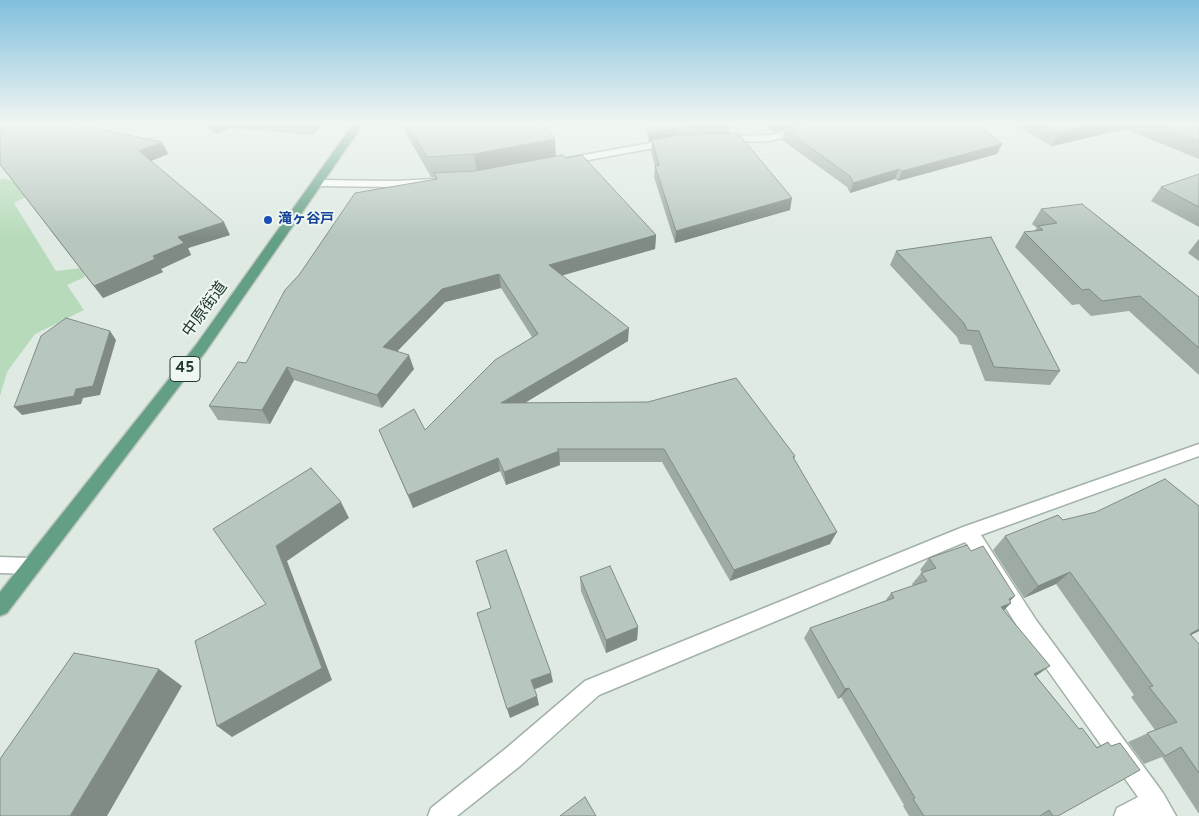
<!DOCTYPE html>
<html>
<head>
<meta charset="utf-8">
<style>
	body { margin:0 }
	canvas { display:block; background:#dfeae3 }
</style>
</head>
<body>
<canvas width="1199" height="816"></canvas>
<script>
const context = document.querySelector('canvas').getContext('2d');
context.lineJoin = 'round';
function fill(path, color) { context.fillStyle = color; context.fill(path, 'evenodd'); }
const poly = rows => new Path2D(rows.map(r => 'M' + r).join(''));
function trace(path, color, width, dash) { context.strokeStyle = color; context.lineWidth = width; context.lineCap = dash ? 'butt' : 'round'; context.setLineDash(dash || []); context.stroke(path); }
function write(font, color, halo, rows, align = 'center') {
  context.font = font + ' Overpass,"Noto Sans JP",sans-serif'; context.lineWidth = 4; context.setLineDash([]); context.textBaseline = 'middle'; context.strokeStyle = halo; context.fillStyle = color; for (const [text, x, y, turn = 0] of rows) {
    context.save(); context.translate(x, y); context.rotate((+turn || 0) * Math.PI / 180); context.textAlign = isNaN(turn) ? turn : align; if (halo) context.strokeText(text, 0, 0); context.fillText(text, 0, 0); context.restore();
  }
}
fill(poly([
	[4,178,36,191,14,203,56,271,81,268,85,277,67,285,84,310,35,334,7,372,0,396,0,180]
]), '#b7dbba');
const street = poly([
	[819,123,836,123,770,141,725,142,720,139,725,136,770,135,819,123],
	[672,139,677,142,675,144,567,164,562,161,567,158,672,139],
	[433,179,437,180,438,182,437,184,396,187,318,186,313,183,318,180,396,181,433,179],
	[1199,444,1199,456,981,535,1036,620,1163,793,1176,816,1114,816,1117,808,1138,797,1022,634,965,542,599,695,520,766,457,816,428,816,431,808,504,750,585,681,963,527,1199,444],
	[0,557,30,558,36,560,39,566,36,572,30,574,0,573,0,557]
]);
const primary = poly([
	[354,123,364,123,206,351,7,613,0,616,0,592,196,345,354,123]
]);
trace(street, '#a2b1a9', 3);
trace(primary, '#bcc4c0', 3);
fill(street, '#fff');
fill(primary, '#639f84');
fill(poly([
	[0,123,162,142,168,154,151,161,230,235,188,248,191,255,161,269,163,272,103,298,0,165],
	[166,123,322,123,313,135,230,128,216,134,207,127],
	[402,123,542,123,556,156,566,158,656,235,655,249,562,275,628,341,526,402,795,456,794,460,830,544,730,581,662,462,559,462,560,465,506,485,500,471,413,508,379,430,425,430,532,337,501,288,445,302,397,351,414,369,382,408,294,380,270,424,218,420,209,406,246,363,435,180,434,177,431,177,404,130],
	[644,123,727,123,730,126,729,133,790,210,675,243,654,177,655,166,651,151,652,141,649,142],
	[760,123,976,123,1002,144,997,154,898,181,895,179,850,193,847,187,782,140,785,130,773,132],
	[1010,123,1199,123,1199,159,1125,129,1052,146],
	[1199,174,1199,227,1151,201,1161,187],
	[1041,209,1199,297,1199,375,1129,311,1091,316,1079,304,1072,305,1015,247,1024,232,1034,231,1037,228,1032,224],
	[1199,239,1199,261,1188,253],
	[896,251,1060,371,1050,385,985,381,971,345,960,344,957,337,890,265],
	[1199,506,1199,631,1191,635,1199,644,1199,814,1162,757,1144,764,1128,742,1155,730,1131,697,1134,695,1056,584,1024,598,993,550,1005,536,1063,520],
	[929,558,1010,601,1011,603,1004,610,1036,676,1079,729,1097,747,1108,742,1058,816,909,816,903,806,904,805,841,697,838,699,804,638,810,628,885,601,891,593,913,586,912,584,922,572,920,570],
	[580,577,638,627,637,640,606,653,581,591]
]), '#9daba3');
fill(poly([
	[211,123,228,123,230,128,216,134],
	[309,123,322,123,313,135],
	[774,123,810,123,773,132],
	[1099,123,1128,123,1125,129,1052,146,1059,133],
	[679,128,678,136,649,142,649,133],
	[555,139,556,159,477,174,474,154],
	[162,142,168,154,146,163,139,151],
	[1002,144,997,154,898,181,902,171],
	[899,169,895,179,850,193,853,183],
	[792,198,790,210,675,243,676,231],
	[224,222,230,235,188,248,191,255,161,269,163,272,103,298,94,286,153,256,178,237],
	[656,235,655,249,550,279,549,265],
	[499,274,501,288,445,302,388,361,383,347,442,289],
	[629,328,628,341,503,416,501,403],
	[110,331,116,340,100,395,83,398,81,404,22,415,14,407,76,389],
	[409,355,414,369,382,408,377,395],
	[287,367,294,380,270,424,262,410],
	[559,451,560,465,506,485,504,472],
	[498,458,500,471,413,508,408,495],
	[341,502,349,518,287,561,332,680,232,737,217,726,322,668,276,546],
	[837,532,830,544,730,581,734,570],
	[1070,572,1056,584,1024,598,1038,586],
	[1015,596,1006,605,1011,603,1000,614,989,618,1009,599],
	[638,627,637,640,606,653,606,640],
	[1199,629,1199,631,1171,645,1190,634],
	[1050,666,1036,676,1021,683,1034,674],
	[159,669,182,686,107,816,70,816],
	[551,673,553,682,533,690,531,680],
	[849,688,841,697,838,699,845,689],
	[537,696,539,705,510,718,507,709]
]), '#808b85');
const building = poly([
	[0,123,70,123,162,142,139,151,224,222,178,237,184,243,153,256,155,259,94,286,0,164,0,123],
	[406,123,542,123,555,139,474,154,427,157,406,123],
	[646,123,727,123,730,126,679,128,649,133,646,123],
	[808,123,976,123,1002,144,902,171,899,169,853,183,850,176,785,129,808,123],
	[1042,123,1099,123,1059,133,1042,123],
	[1154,123,1199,123,1199,141,1154,123],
	[738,133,792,198,676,231,655,166,659,165,652,140,679,135,738,133],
	[563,155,566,158,582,155,656,235,549,265,629,328,501,403,648,402,736,378,795,456,793,457,837,532,734,570,664,449,557,449,559,451,504,472,498,458,408,495,379,430,414,409,425,430,495,360,538,334,499,274,442,289,383,347,409,355,377,395,287,367,262,410,209,406,238,362,246,363,285,290,299,275,355,193,437,179,434,173,475,171,563,155],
	[1199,174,1199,207,1161,187,1199,174],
	[1082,204,1199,297,1199,348,1140,296,1102,301,1089,289,1082,290,1024,232,1043,230,1038,226,1057,223,1041,209,1082,204],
	[991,237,1060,371,994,367,979,331,967,330,964,323,896,251,991,237],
	[66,318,110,331,93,386,76,389,74,396,14,407,41,336,66,318],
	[311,468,341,502,276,546,322,668,217,726,195,641,266,604,213,529,311,468],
	[1165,479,1199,506,1199,629,1190,634,1199,644,1199,773,1181,747,1165,756,1147,733,1177,722,1149,687,1153,686,1070,572,1038,586,1005,536,1058,515,1063,520,1096,512,1165,479],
	[967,545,971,551,983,546,1015,596,1009,599,1011,603,1001,607,1050,666,1034,674,1079,729,1082,728,1097,748,1108,742,1111,746,1120,743,1140,770,1058,816,1053,816,1049,810,1040,816,924,816,913,799,915,798,849,688,845,689,810,628,894,598,891,593,927,581,921,573,936,568,929,558,967,545],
	[506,550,551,673,531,680,537,696,507,709,477,613,491,608,476,561,506,550],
	[610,566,638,627,606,640,580,577,610,566],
	[74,653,159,669,70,816,0,816,0,759,74,653],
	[585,797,596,816,560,816,585,797]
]);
fill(building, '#b7c7be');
trace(building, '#808b85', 1);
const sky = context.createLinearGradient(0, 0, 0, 237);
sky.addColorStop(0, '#81bfdd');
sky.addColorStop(0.52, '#f1f6f2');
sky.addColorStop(1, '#f1f6f200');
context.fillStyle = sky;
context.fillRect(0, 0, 1199, 237);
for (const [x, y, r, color] of [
	[268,220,5,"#1a4fb4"]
]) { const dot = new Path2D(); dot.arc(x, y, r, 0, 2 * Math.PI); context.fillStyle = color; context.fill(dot); trace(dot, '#eff7f1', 2); }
write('bold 14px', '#164399', '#eff7f1', [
	["滝ヶ谷戸",278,220]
], 'left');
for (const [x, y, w] of [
	[185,369,30]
]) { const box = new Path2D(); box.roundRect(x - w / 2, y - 12.5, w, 25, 4); context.fillStyle = '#eff7f1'; context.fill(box); trace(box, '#20392e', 1); }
write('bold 15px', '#20392e', null, [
	["45",185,369]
]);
write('16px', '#20392e', '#eff7f1', [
	["中原街道",206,310,-54]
]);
</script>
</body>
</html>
